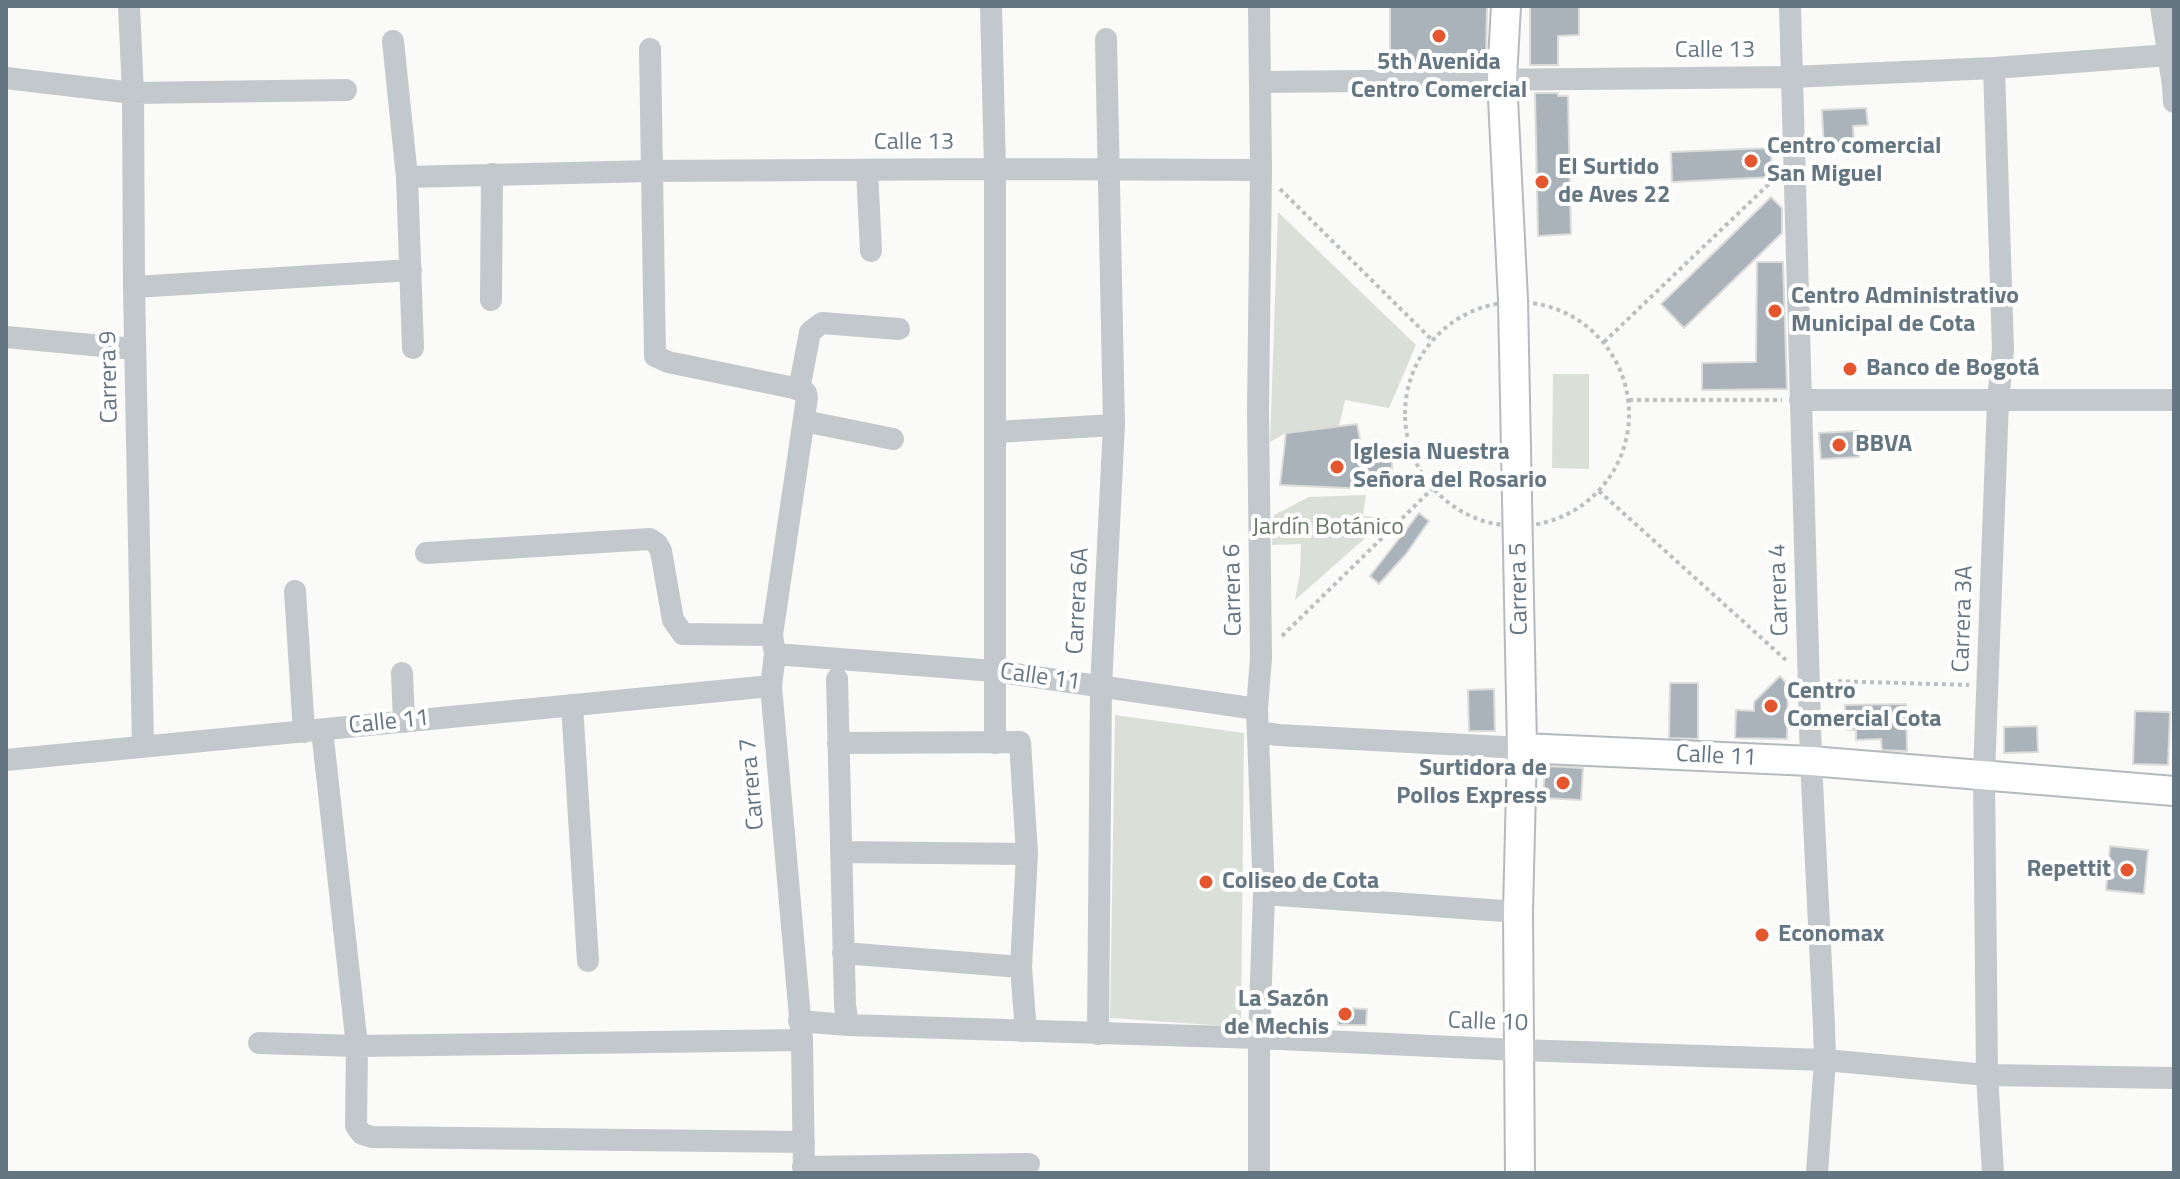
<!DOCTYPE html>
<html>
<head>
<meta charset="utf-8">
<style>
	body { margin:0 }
	#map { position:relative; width:2180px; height:1179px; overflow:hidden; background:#fafaf8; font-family:"Titillium Web",sans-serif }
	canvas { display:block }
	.frame { position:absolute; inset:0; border:8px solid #657683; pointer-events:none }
</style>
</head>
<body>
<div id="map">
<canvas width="2180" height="1179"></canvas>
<div class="frame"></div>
</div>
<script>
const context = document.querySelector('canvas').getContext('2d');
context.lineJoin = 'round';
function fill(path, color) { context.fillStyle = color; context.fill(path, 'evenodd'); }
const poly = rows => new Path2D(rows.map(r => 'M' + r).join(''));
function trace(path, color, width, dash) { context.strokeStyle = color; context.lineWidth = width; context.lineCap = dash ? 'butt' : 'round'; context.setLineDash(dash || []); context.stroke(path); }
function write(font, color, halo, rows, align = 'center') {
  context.font = font + ' "Titillium Web",sans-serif'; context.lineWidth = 8; context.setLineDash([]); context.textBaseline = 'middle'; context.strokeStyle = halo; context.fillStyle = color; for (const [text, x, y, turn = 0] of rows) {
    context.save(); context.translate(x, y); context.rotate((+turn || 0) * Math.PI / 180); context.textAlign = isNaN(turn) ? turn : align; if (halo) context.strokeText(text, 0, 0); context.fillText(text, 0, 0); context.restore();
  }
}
fill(poly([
	[1278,212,1416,345,1389,408,1345,400,1339,426,1286,433,1270,442],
	[1553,374,1589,374,1589,469,1552,468],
	[1366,495,1363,516,1388,518,1295,600,1300,573,1301,544,1272,545,1274,515,1309,497],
	[1115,715,1244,733,1241,1027,1110,1018]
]), '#dadfd7');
const building = poly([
	[1390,6,1487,6,1486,65,1390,67,1390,6],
	[1530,6,1579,6,1579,35,1558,36,1558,65,1530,65,1530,6],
	[1535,93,1558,93,1558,96,1568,96,1571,234,1538,236,1535,93],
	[1866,108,1868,125,1853,126,1854,150,1824,152,1822,110,1866,108],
	[1771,148,1772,177,1672,182,1671,152,1771,148],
	[1771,197,1782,208,1782,233,1684,328,1661,304,1771,197],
	[1757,262,1783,262,1787,389,1702,390,1702,363,1756,362,1757,262],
	[1357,424,1362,449,1392,449,1392,490,1280,485,1286,433,1357,424],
	[1858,431,1859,457,1821,459,1819,433,1858,431],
	[1419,513,1429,521,1406,554,1379,584,1370,576,1419,513],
	[1780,676,1788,685,1787,739,1735,738,1736,710,1754,711,1754,702,1780,676],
	[1670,683,1698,683,1698,739,1669,738,1670,683],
	[1494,689,1495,731,1469,731,1468,690,1494,689],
	[1906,704,1907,751,1882,750,1881,739,1856,740,1856,730,1846,730,1845,705,1906,704],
	[2135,711,2170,712,2168,765,2133,764,2135,711],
	[2037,726,2038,752,2004,753,2004,727,2037,726],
	[1545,766,1583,768,1581,800,1543,798,1545,766],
	[2110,846,2148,850,2144,894,2106,890,2110,846],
	[1338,1008,1367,1009,1366,1025,1338,1025,1338,1008]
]);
fill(building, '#aab3b9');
trace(building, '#dcdcda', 2);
const major = poly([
	[1506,6,1502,78,1513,300,1522,748,1518,912,1520,1173],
	[1522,748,1811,761,2174,791]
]);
trace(major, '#b5babe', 32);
trace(poly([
	[1280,189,1432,340],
	'1405 414a112 112 0 1 1 224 0a112 112 0 1 1-224 0Z',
	[1604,342,1771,182,1776,181],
	[1629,400,1782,400],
	[1599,491,1788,662],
	[1282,636,1432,489],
	[1830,681,1969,685]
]), '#bbbfc2', 4, [4, 4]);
trace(poly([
	[129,6,133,93,134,287,143,747],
	[991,6,995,169,995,743],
	[1790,6,1811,761,1824,1026,1825,1060,1817,1173],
	[2161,6,2173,85,2174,102],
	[393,41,407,177,413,348],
	[650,49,655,356,668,362,794,388,806,393,807,398,772,635,775,654,771,686,802,1040,804,1173],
	[6,78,133,93,346,90],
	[1261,82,1791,77,1994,68,2169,55],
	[867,170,871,251],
	[407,177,651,171,995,169,1261,170],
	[134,287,411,270],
	[491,300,492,174],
	[6,337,135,349],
	[799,390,810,332,822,323,899,329],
	[1800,400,2174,400],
	[804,421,893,439],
	[996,432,1114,425],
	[426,553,650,539,657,544,661,551,673,620,683,634,772,635],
	[295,591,304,732],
	[775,654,994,671,1257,709],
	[402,673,404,722],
	[837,679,845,1005,848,1025],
	[572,705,588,961],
	[322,730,357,1046,356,1126,362,1134,372,1137,804,1142],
	[1258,732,1278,735,1522,748],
	[838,743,1020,742,1027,854,1021,967,1025,1019,1022,1031],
	[6,760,771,686],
	[841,852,1027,854],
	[1264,894,1518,912],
	[843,953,1021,967],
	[799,1021,848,1025,1259,1038,1518,1050,1825,1060,1987,1075,2174,1078],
	[1098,1034,1101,687,1114,425,1106,39],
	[259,1043,357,1046,802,1040],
	[803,1167,1029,1164],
	[1259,1173,1259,1038,1264,894,1257,709,1261,658,1258,411,1261,170,1259,6],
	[1993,1173,1987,1075,1984,774,1998,401,2003,349,1994,68]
]), '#c3c8cc', 22);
trace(major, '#fff', 28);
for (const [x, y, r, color] of [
	[1439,36,8,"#e4572e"],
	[1751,161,8,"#e4572e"],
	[1542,182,8,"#e4572e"],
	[1775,311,8,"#e4572e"],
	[1850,369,8,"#e4572e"],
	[1839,445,8,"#e4572e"],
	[1337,467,8,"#e4572e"],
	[1771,706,8,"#e4572e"],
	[1563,783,8,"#e4572e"],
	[2127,870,8,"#e4572e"],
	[1206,882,8,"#e4572e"],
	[1762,935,8,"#e4572e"],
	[1345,1014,8,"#e4572e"]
]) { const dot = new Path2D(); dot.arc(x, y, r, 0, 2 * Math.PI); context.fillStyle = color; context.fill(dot); trace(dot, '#fff', 3); }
write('24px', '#657683', '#fff', [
	["Calle 13",1715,51],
	["Calle 13",914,143],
	["Carrera 9",110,377,-91],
	["Carrera 5",1520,589,-91],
	["Carrera 6",1234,590,-91],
	["Carrera 4",1780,590,-92],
	["Carrera 6A",1079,601,-87],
	["Carrera 3A",1964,619,-88],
	["Calle 11",1040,678,8],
	["Calle 11",389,723,-6],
	["Calle 11",1716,757,3],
	["Carrera 7",753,784,-95],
	["Calle 10",1488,1023,2]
]);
write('bold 24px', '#657683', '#fff', [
	["5th Avenida",1439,63,"center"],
	["Centro Comercial",1439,91,"center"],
	["Centro comercial",1767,147],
	["San Miguel",1767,175],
	["El Surtido",1558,168],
	["de Aves 22",1558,196],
	["Centro Administrativo",1791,297],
	["Municipal de Cota",1791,325],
	["Banco de Bogotá",1866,369],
	["BBVA",1855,445],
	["Iglesia Nuestra",1353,453],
	["Señora del Rosario",1353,481],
	["Centro",1787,692],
	["Comercial Cota",1787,720],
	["Surtidora de",1547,769,"right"],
	["Pollos Express",1547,797,"right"],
	["Repettit",2111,870,"right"],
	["Coliseo de Cota",1222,882],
	["Economax",1778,935],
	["La Sazón",1329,1000,"right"],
	["de Mechis",1329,1028,"right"]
], 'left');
write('24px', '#687a64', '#fff', [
	["Jardín Botánico",1328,528]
]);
</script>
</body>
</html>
